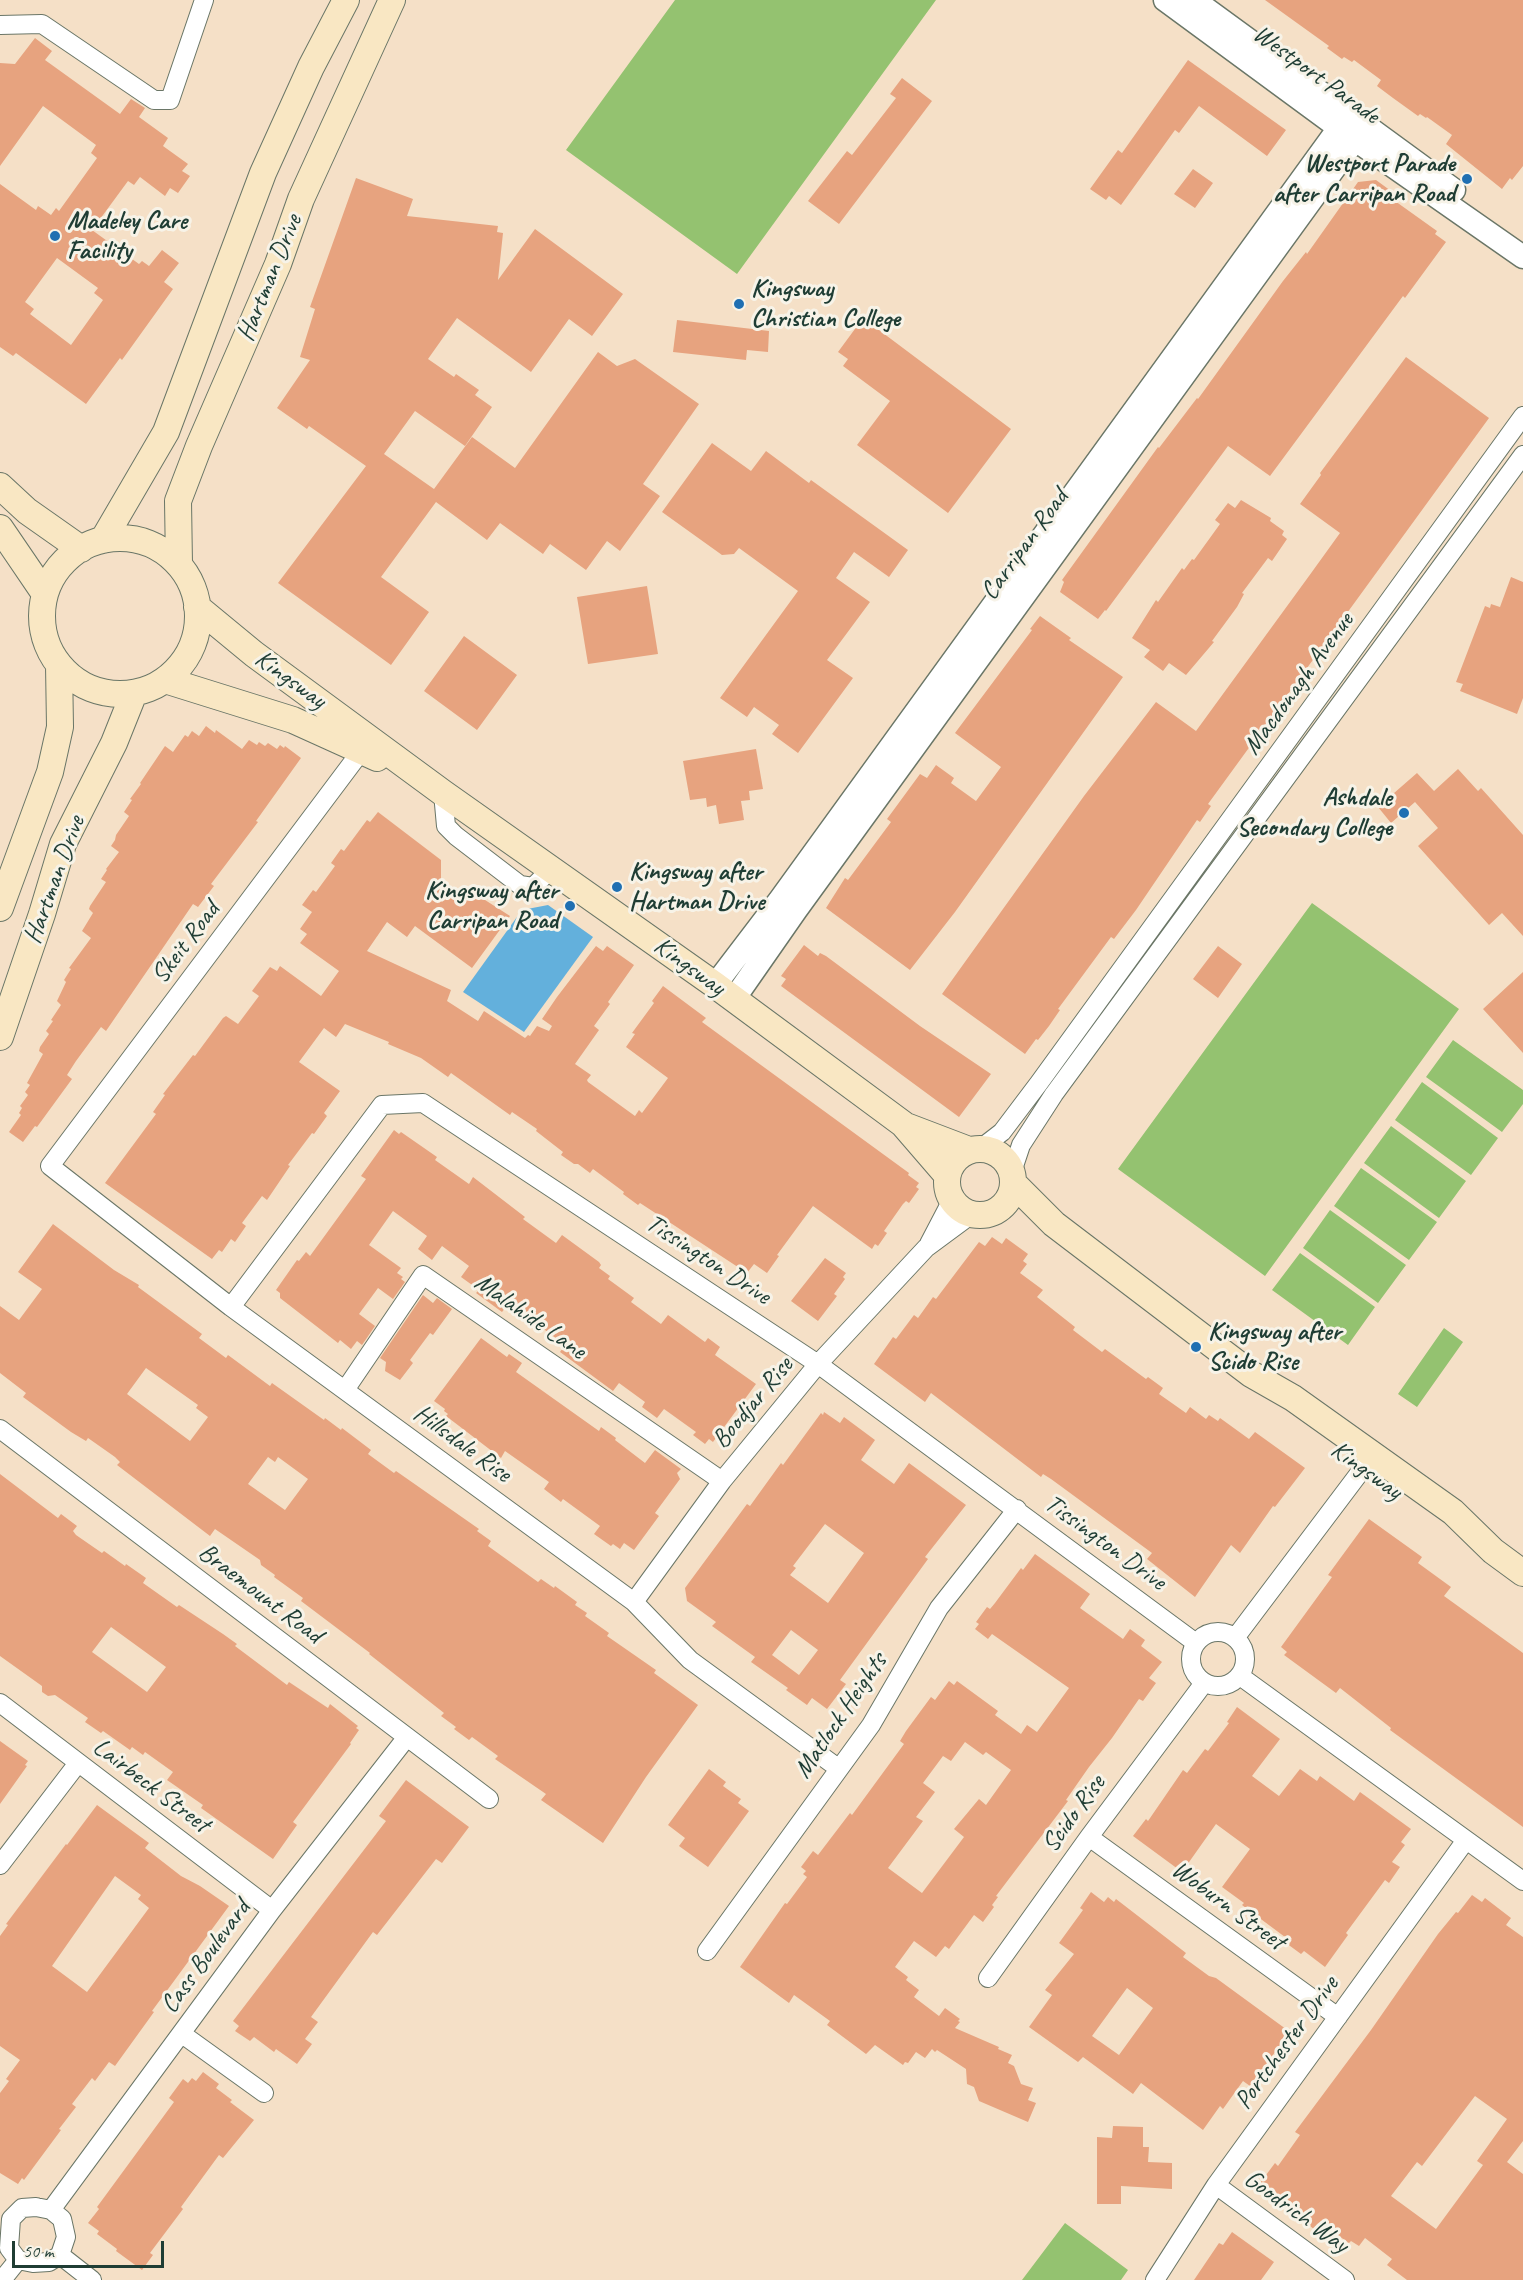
<!DOCTYPE html>
<html>
<head>
<meta charset="utf-8">
<style>
	body { margin:0 }
	#map { position:relative; width:1523px; height:2280px; overflow:hidden; background:#f5e0c7; font-family:Caveat,sans-serif }
	canvas { display:block }
	.scale { position:absolute; left:12px; top:2241px; width:152px; height:27px; box-sizing:border-box; border:3px solid #1f3d34; border-top:0; padding-left:8px; font-size:18px; line-height:21px; white-space:nowrap; color:#1f3d34; -webkit-text-stroke:4px #f7f3e8; paint-order:stroke }
</style>
</head>
<body>
<div id="map">
<canvas width="1523" height="2280"></canvas>
<div class="scale">50 m</div>
</div>
<script>
const context = document.querySelector('canvas').getContext('2d');
context.lineJoin = 'round';
function fill(path, color) { context.fillStyle = color; context.fill(path, 'evenodd'); }
const poly = rows => new Path2D(rows.map(r => 'M' + r).join(''));
function trace(path, color, width, dash) { context.strokeStyle = color; context.lineWidth = width; context.lineCap = dash ? 'butt' : 'round'; context.setLineDash(dash || []); context.stroke(path); }
function write(font, color, halo, rows, align = 'center') {
  context.font = font + ' Caveat,sans-serif'; context.lineWidth = 6; context.setLineDash([]); context.textBaseline = 'middle'; context.strokeStyle = halo; context.fillStyle = color; for (const [text, x, y, turn = 0] of rows) {
    context.save(); context.translate(x, y); context.rotate((+turn || 0) * Math.PI / 180); context.textAlign = isNaN(turn) ? turn : align; if (halo) context.strokeText(text, 0, 0); context.fillText(text, 0, 0); context.restore();
  }
}
fill(poly([
	[675,0,936,0,737,274,566,150],
	[1312,903,1459,1009,1265,1276,1118,1169],
	[1453,1040,1523,1090,1523,1104,1502,1132,1426,1077],
	[1422,1082,1498,1138,1471,1175,1395,1120],
	[1391,1126,1466,1181,1439,1218,1364,1163],
	[1361,1168,1437,1222,1409,1260,1334,1206],
	[1330,1210,1406,1265,1378,1303,1303,1248],
	[1300,1253,1375,1307,1348,1345,1272,1290],
	[1444,1328,1463,1342,1417,1407,1398,1394],
	[1065,2223,1128,2270,1121,2280,1022,2280]
]), '#94c270');
fill(poly([
	[548,905,593,937,524,1032,463,992,522,910]
]), '#63b0dc');
fill(poly([
	[1265,0,1523,0,1523,166,1512,180,1510,178,1502,189,1446,144,1452,135,1427,117,1426,118,1420,114,1418,116,1393,98,1377,86,1381,80,1354,60,1352,62,1344,57,1342,59,1327,48,1329,46],
	[35,38,52,51,45,60,120,114,131,99,145,108,139,117,168,138,163,146,188,164,182,171,190,176,178,193,170,188,165,196,140,177,134,185,128,181,92,230,139,264,142,261,149,266,162,250,179,263,164,282,173,289,122,360,120,358,86,404,16,353,13,356,0,347,0,184,36,210,38,206,51,215,56,208,59,211,97,158,91,153,96,145,43,106,0,166,0,63,15,64],
	[57,258,98,288,94,293,103,300,71,345,30,314,34,309,25,302],
	[1188,60,1286,130,1267,156,1199,106,1179,133,1175,130,1121,205,1109,196,1106,200,1090,189,1118,150,1122,153],
	[902,78,932,101,839,224,808,201,847,151,852,155,896,98,890,94],
	[1193,169,1213,183,1195,208,1174,194],
	[356,178,413,199,407,216,498,226,497,232,503,233,498,280,535,229,623,294,592,336,569,319,531,372,457,318,428,359,454,377,456,374,479,390,475,395,492,407,465,446,415,411,384,454,434,489,472,437,515,468,598,352,617,366,635,359,699,404,643,484,660,496,620,551,607,541,586,570,550,544,543,554,500,523,487,540,436,502,381,577,429,612,391,665,278,583,366,466,309,426,307,429,277,408,310,360,300,357,315,309,310,307],
	[1376,180,1391,191,1389,194,1396,199,1395,201,1437,231,1435,234,1446,242,1405,298,1403,296,1270,476,1228,446,1106,611,1105,610,1098,619,1060,592,1064,582,1062,580,1158,447,1159,448,1197,398,1198,399,1283,281,1306,252,1307,254,1358,182],
	[863,318,1011,429,948,513,857,445,890,401,843,366,848,359,838,352],
	[677,320,769,331,768,352,747,350,746,360,673,352],
	[1406,357,1489,418,1208,804,1211,806,1200,822,1197,820,1136,910,1114,939,1111,937,1058,1009,1060,1010,1049,1026,1038,1040,1036,1039,1025,1054,942,994,1084,796,1156,702,1196,731,1309,576,1340,533,1300,504,1321,475,1320,473],
	[712,443,751,471,766,451,809,483,811,480,908,550,889,577,854,552,836,578,870,602,827,660,853,678,798,753,772,734,779,725,754,707,747,717,720,698,798,591,739,548,734,554,722,555,662,512],
	[1241,500,1271,518,1270,521,1284,531,1282,535,1287,539,1272,561,1268,558,1242,593,1244,594,1237,607,1212,641,1214,642,1186,675,1169,663,1163,671,1144,657,1150,650,1132,638,1156,600,1158,602,1182,568,1184,570,1192,559,1194,560,1220,524,1215,520,1228,503,1235,508],
	[1511,577,1523,582,1523,698,1517,714,1460,691,1463,684,1456,682,1485,606,1490,608,1491,604,1500,607],
	[647,586,658,654,588,664,577,597],
	[1040,616,1071,638,1069,640,1123,677,955,912,910,970,826,908,845,878,848,880,891,822,887,819,920,774,927,778,936,765,954,778,951,783,976,801,1001,767,955,733,1032,630,1030,629],
	[464,636,517,675,477,730,424,691],
	[206,726,215,733,216,730,242,749,249,740,257,745,259,742,265,746,268,743,277,749,280,745,284,748,285,746,301,758,256,821,258,822,211,884,214,886,198,907,193,904,106,1031,101,1027,76,1061,67,1075,72,1079,37,1127,35,1126,23,1142,9,1132,21,1115,19,1113,22,1108,20,1106,28,1095,25,1092,30,1085,27,1083,43,1054,39,1051,40,1047,49,1034,46,1031,53,1021,51,1020,61,1005,57,1001,66,982,64,980,71,969,69,968,91,938,82,931,93,913,89,909,90,906,106,882,101,879,107,870,106,869,119,852,111,846,115,840,116,835,129,816,124,812,132,800,130,799,141,784,140,783,165,746,173,752,185,735,188,737,192,731,199,736],
	[756,749,763,789,749,791,750,800,741,801,744,820,719,824,716,805,707,807,706,798,690,800,683,761],
	[1458,769,1478,791,1481,788,1523,835,1523,936,1502,913,1489,925,1418,846,1438,828,1415,802,1391,823,1378,807,1417,773,1434,791],
	[378,812,441,860,441,880,438,884,463,902,471,891,510,916,472,968,415,926,407,937,387,922,367,951,451,990,447,1001,478,1021,484,1011,525,1038,528,1035,530,1036,537,1026,549,1031,552,1026,542,1019,557,997,596,946,603,951,607,946,634,965,608,1002,610,1004,594,1026,599,1030,575,1064,591,1075,587,1080,588,1082,635,1116,639,1110,642,1113,668,1078,626,1047,635,1034,632,1033,654,1003,652,1001,663,986,706,1018,702,1022,909,1173,908,1175,919,1183,916,1187,919,1189,909,1203,906,1201,903,1204,884,1231,887,1233,878,1246,875,1244,872,1249,813,1206,777,1255,779,1256,767,1273,754,1264,747,1273,640,1203,638,1205,623,1194,624,1192,593,1169,590,1173,578,1164,574,1164,561,1155,563,1152,536,1131,537,1129,512,1112,510,1115,451,1073,448,1077,421,1058,388,1044,389,1042,345,1024,336,1037,324,1028,299,1062,340,1091,324,1113,327,1116,314,1134,312,1133,288,1165,290,1166,267,1200,262,1196,242,1223,246,1226,235,1242,231,1239,222,1252,219,1250,212,1259,105,1183,156,1114,153,1112,165,1095,163,1094,193,1055,195,1056,223,1018,226,1016,238,1024,259,996,252,991,270,967,277,971,280,966,321,996,339,971,300,943,307,934,300,929,312,912,302,905,313,890,316,892,335,866,331,863,341,849,344,851,367,820,370,822],
	[804,945,818,956,820,953,826,956,920,1026,991,1074,959,1117,781,986,786,979,781,976],
	[1218,946,1242,964,1218,998,1193,979],
	[1523,972,1523,1053,1483,1009],
	[394,1130,399,1134,401,1132,437,1157,435,1160,469,1184,473,1177,525,1217,523,1219,556,1243,562,1235,599,1262,601,1265,599,1268,610,1276,608,1279,634,1298,631,1302,661,1324,668,1315,705,1342,708,1338,720,1347,715,1355,756,1384,713,1442,709,1439,705,1444,693,1435,696,1432,664,1409,657,1418,642,1407,645,1402,619,1383,613,1391,560,1352,565,1345,509,1303,502,1312,476,1293,479,1290,461,1277,469,1266,442,1246,432,1260,418,1249,427,1236,393,1211,369,1245,401,1268,397,1273,403,1277,401,1279,405,1282,393,1299,378,1288,359,1314,375,1326,362,1345,357,1341,351,1349,340,1340,338,1343,280,1298,280,1293,276,1290,297,1260,299,1261,306,1252,310,1256,366,1179,361,1176],
	[53,1224,114,1270,139,1285,138,1287,202,1334,199,1338,226,1358,228,1355,270,1386,272,1383,324,1420,325,1418,341,1430,342,1428,371,1450,368,1454,394,1473,396,1471,479,1529,477,1531,491,1541,488,1546,538,1582,541,1579,554,1588,555,1586,577,1602,575,1605,587,1613,585,1616,609,1633,607,1636,656,1670,654,1673,698,1705,646,1777,603,1843,541,1800,546,1794,495,1759,498,1756,472,1737,469,1740,454,1729,456,1727,441,1716,444,1713,369,1654,370,1653,301,1601,303,1598,274,1577,275,1575,261,1565,260,1560,215,1529,210,1536,117,1465,120,1462,115,1457,88,1438,86,1441,71,1432,23,1397,26,1393,0,1373,0,1306,19,1320,42,1289,18,1272],
	[146,1368,198,1405,196,1408,208,1417,190,1441,127,1394],
	[268,1457,275,1462,278,1457,308,1479,285,1510,248,1484],
	[992,1237,1002,1244,1006,1238,1028,1254,1023,1261,1027,1264,1020,1273,1043,1290,1037,1297,1075,1327,1073,1330,1102,1352,1105,1349,1146,1379,1148,1377,1163,1388,1159,1394,1186,1413,1190,1407,1206,1419,1209,1415,1218,1421,1220,1418,1249,1439,1255,1432,1305,1468,1275,1507,1273,1506,1240,1553,1231,1545,1195,1597,1147,1559,1152,1553,1051,1479,1043,1474,1041,1477,931,1393,925,1402,874,1364,893,1337,896,1339,914,1315,918,1318,933,1297,936,1299,979,1242,985,1246],
	[825,1258,846,1273,843,1277,845,1279,834,1294,837,1296,818,1321,791,1301],
	[423,1295,433,1303,437,1298,452,1309,433,1335,430,1333,410,1360,413,1363,400,1380,385,1371,386,1362,380,1358],
	[481,1338,507,1357,509,1354,522,1363,516,1372,599,1431,601,1427,616,1438,615,1440,645,1463,655,1450,681,1469,677,1473,680,1479,655,1513,659,1516,634,1550,624,1543,620,1549,613,1544,611,1546,594,1534,600,1526,563,1499,561,1502,544,1489,549,1482,505,1451,501,1458,446,1416,448,1414,444,1411,445,1409,434,1401],
	[824,1412,840,1423,844,1417,875,1440,861,1460,894,1484,909,1463,966,1505,925,1557,928,1559,840,1680,846,1684,827,1709,812,1698,807,1705,786,1690,788,1688,751,1662,755,1657,712,1626,716,1622,687,1601,685,1588,747,1504,750,1506,781,1463,783,1465,821,1413,823,1415],
	[825,1524,864,1553,828,1603,790,1575,796,1568,793,1566],
	[791,1630,818,1650,799,1675,772,1655],
	[0,1474,58,1518,61,1514,77,1526,73,1531,76,1535,102,1553,104,1551,125,1566,126,1564,146,1578,143,1583,177,1607,179,1605,223,1634,237,1644,235,1646,287,1685,289,1682,328,1708,330,1704,358,1726,356,1728,359,1730,350,1743,351,1744,293,1822,297,1825,273,1859,201,1808,203,1805,167,1780,173,1772,145,1752,143,1755,132,1747,130,1750,103,1731,101,1733,85,1722,88,1718,55,1695,48,1696,42,1692,42,1686,0,1656],
	[111,1627,166,1667,147,1692,92,1652],
	[1369,1519,1422,1557,1418,1563,1451,1587,1444,1596,1523,1653,1523,1827,1390,1730,1391,1728,1340,1688,1336,1693,1284,1655,1287,1652,1281,1647,1332,1577,1328,1575],
	[1035,1554,1090,1594,1080,1608,1123,1639,1130,1629,1145,1640,1141,1646,1162,1662,1149,1678,1156,1683,1143,1701,1139,1699,1112,1738,1089,1767,1066,1800,1068,1801,996,1896,998,1897,992,1905,994,1907,983,1922,974,1915,949,1949,945,1946,936,1957,914,1941,895,1967,908,1977,906,1980,919,1990,914,1997,939,2016,945,2008,960,2019,958,2021,960,2022,955,2028,999,2047,998,2049,1012,2055,1008,2063,1014,2066,1021,2084,1033,2088,1028,2100,1036,2103,1028,2122,979,2101,974,2087,967,2084,966,2069,937,2050,935,2052,932,2049,925,2058,916,2052,908,2063,905,2062,903,2065,875,2045,866,2054,827,2025,830,2021,794,1995,789,2003,740,1967,785,1903,787,1904,807,1877,803,1874,806,1871,801,1867,813,1851,818,1855,850,1813,852,1815,904,1744,900,1741,906,1731,931,1697,935,1700,949,1681,954,1685,957,1681,998,1711,995,1715,1021,1734,1027,1725,1037,1732,1069,1688,992,1634,988,1639,975,1629,979,1624,976,1622,987,1607,990,1609,995,1603,1021,1568,1023,1570],
	[965,1742,983,1755,986,1752,1011,1770,986,1805,979,1799,954,1829,964,1837,922,1893,888,1868,923,1821,916,1817,935,1792,923,1783,943,1756,951,1761],
	[1237,1707,1280,1739,1252,1776,1279,1796,1300,1769,1317,1781,1320,1776,1354,1801,1360,1792,1411,1829,1401,1842,1405,1845,1392,1862,1400,1867,1389,1883,1385,1880,1346,1933,1348,1935,1325,1967,1304,1951,1301,1954,1286,1943,1289,1940,1242,1905,1244,1903,1222,1887,1250,1849,1216,1824,1182,1872,1133,1836,1146,1819,1148,1821,1183,1770,1187,1773,1205,1749,1208,1751,1229,1723,1227,1722],
	[0,1741,28,1761,25,1765,27,1766,0,1804],
	[709,1769,726,1782,723,1786,741,1799,738,1803,749,1811,708,1867,679,1846,685,1838,668,1825],
	[406,1780,469,1827,442,1863,436,1859,377,1935,373,1932,311,2017,318,2022,305,2039,312,2044,297,2064,276,2049,274,2052,254,2037,250,2041,235,2031,239,2026,233,2021,386,1821,379,1816],
	[97,1805,149,1843,145,1848,181,1876,200,1886,229,1906,152,2011,154,2012,115,2066,109,2062,95,2081,92,2078,72,2104,76,2107,59,2129,61,2130,24,2180,22,2178,18,2184,0,2173,0,2093,9,2081,6,2079,20,2060,0,2046,0,1936,8,1925,6,1924,66,1844,67,1845],
	[115,1876,141,1895,138,1899,149,1908,87,1992,52,1966],
	[1091,1892,1104,1902,1108,1897,1114,1902,1116,1899,1186,1953,1183,1957,1209,1976,1216,1978,1290,2032,1250,2086,1243,2081,1223,2109,1220,2106,1203,2130,1141,2083,1133,2094,1083,2057,1078,2062,1029,2027,1052,1995,1045,1990,1074,1954,1059,1943,1083,1910,1080,1908],
	[1127,1988,1153,2008,1119,2055,1092,2036],
	[1472,1895,1482,1902,1485,1898,1511,1918,1506,1925,1523,1937,1523,2141,1507,2162,1523,2174,1523,2280,1407,2280,1387,2265,1392,2259,1365,2238,1359,2246,1351,2241,1349,2243,1323,2225,1318,2232,1257,2187,1275,2163,1278,2166,1300,2135,1295,2132,1371,2030,1438,1934,1456,1912,1458,1913],
	[1475,2096,1507,2119,1477,2161,1483,2165,1436,2229,1391,2196,1417,2162,1422,2166],
	[203,2072,219,2084,216,2088,232,2100,230,2102,254,2120,223,2158,219,2155,181,2207,183,2209,150,2253,153,2255,142,2270,116,2251,117,2249,97,2234,99,2231,88,2223,99,2209,97,2207,174,2102,169,2098,183,2079,188,2083,192,2078,196,2081],
	[1113,2126,1143,2127,1143,2147,1149,2147,1148,2162,1172,2163,1172,2189,1121,2186,1121,2204,1097,2204,1097,2137,1112,2138],
	[1232,2232,1274,2262,1261,2280,1194,2280,1219,2243,1223,2245]
]), '#e7a37f');
const minor = poly([
	[0,25,42,24,154,100,170,100,204,0],
	[362,750,50,1166,231,1307,634,1602,690,1660,838,1768],
	[443,793,446,826,456,836,520,885,533,887,551,869],
	[980,1149,1002,1132,1039,1083,1523,416],
	[1012,1172,1021,1145,1054,1094,1523,455],
	[929,1244,952,1200],
	[231,1307,382,1105,423,1103,818,1364,1196,1643],
	[345,1390,423,1275,722,1481],
	[0,1429,489,1799],
	[634,1602,722,1481,818,1364,926,1248,972,1214],
	'1191 1659a27 27 0 1 1 54 0a27 27 0 1 1-54 0Z',
	[1235,1638,1373,1455],
	[1240,1676,1523,1881],
	[0,1703,272,1910],
	[1089,1837,1338,2017],
	[0,1865,78,1763],
	[707,1951,871,1725,939,1608,1017,1509],
	[988,1978,1089,1837,1204,1683],
	[182,2034,264,2093],
	[1216,2185,1345,2280],
	[36,2207,51,2210,62,2219,66,2237,60,2255,49,2262,33,2263,18,2260,9,2248,11,2219,22,2208,36,2207],
	[51,2210,272,1910,407,1737],
	[60,2255,92,2280],
	[2,2280,18,2260],
	[1155,2280,1216,2185,1466,1840]
]);
const tertiary = poly([
	[1165,0,1354,139,1523,257],
	[1194,0,1454,190],
	[715,985,779,901,1349,114],
	[734,999,796,910,1365,126]
]);
const secondary = poly([
	[0,486,27,511,81,549],
	[0,528,45,594],
	'42 616a78 78 0 1 1 156 0a78 78 0 1 1-156 0Z',
	[103,540,166,432,263,173,311,67,346,0],
	[179,564,178,501,199,446,278,264,301,199,392,0],
	[197,607,254,654,443,793,715,985,903,1124,947,1175],
	[165,680,293,720,377,758],
	[0,908,50,772,60,727,59,665],
	[0,1037,42,914,63,844,114,743,134,693],
	[906,1126,969,1150],
	'947 1182a33 33 0 1 1 66 0a33 33 0 1 1-66 0Z',
	[1013,1183,1054,1224,1251,1374,1293,1398,1453,1512,1493,1551,1523,1573]
]);
trace(minor, '#6a7667', 20);
trace(tertiary, '#6a7667', 25);
trace(secondary, '#6a7667', 28);
trace(minor, '#fff', 18);
trace(tertiary, '#fff', 22);
trace(secondary, '#f9e7c3', 26);
for (const [x, y, r, color] of [
	[1467,179,6,"#1f6fb2"],
	[55,236,6,"#1f6fb2"],
	[739,304,6,"#1f6fb2"],
	[1404,813,6,"#1f6fb2"],
	[617,887,6,"#1f6fb2"],
	[570,906,6,"#1f6fb2"],
	[1196,1347,6,"#1f6fb2"]
]) { const dot = new Path2D(); dot.arc(x, y, r, 0, 2 * Math.PI); context.fillStyle = color; context.fill(dot); trace(dot, '#f7f3e8', 2); }
write('26px', '#1f3d34', '#f7f3e8', [
	["Westport Parade",1316,75,36],
	["Hartman Drive",270,278,-68],
	["Carripan Road",1025,545,-54],
	["Kingsway",290,680,36],
	["Macdonagh Avenue",1299,684,-54],
	["Hartman Drive",55,880,-70],
	["Skeit Road",186,943,-53],
	["Kingsway",689,967,36],
	["Tissington Drive",708,1260,33],
	["Malahide Lane",530,1317,35],
	["Boodjar Rise",753,1403,-50],
	["Hillsdale Rise",462,1444,36],
	["Kingsway",1366,1471,36],
	["Tissington Drive",1105,1543,36],
	["Braemount Road",260,1594,37],
	["Matlock Heights",841,1716,-56],
	["Lairbeck Street",151,1786,37],
	["Scido Rise",1074,1814,-54],
	["Woburn Street",1228,1906,36],
	["Cass Boulevard",206,1957,-54],
	["Portchester Drive",1287,2043,-54],
	["Goodrich Way",1296,2212,36]
]);
write('bold 26px', '#1f3d34', '#f7f3e8', [
	["Westport Parade",1455,164,"right"],
	["after Carripan Road",1455,194,"right"],
	["Madeley Care",67,221],
	["Facility",67,251],
	["Kingsway",751,289],
	["Christian College",751,319],
	["Ashdale",1392,798,"right"],
	["Secondary College",1392,828,"right"],
	["Kingsway after",629,872],
	["Hartman Drive",629,902],
	["Kingsway after",558,891,"right"],
	["Carripan Road",558,921,"right"],
	["Kingsway after",1208,1332],
	["Scido Rise",1208,1362]
], 'left');
</script>
</body>
</html>
